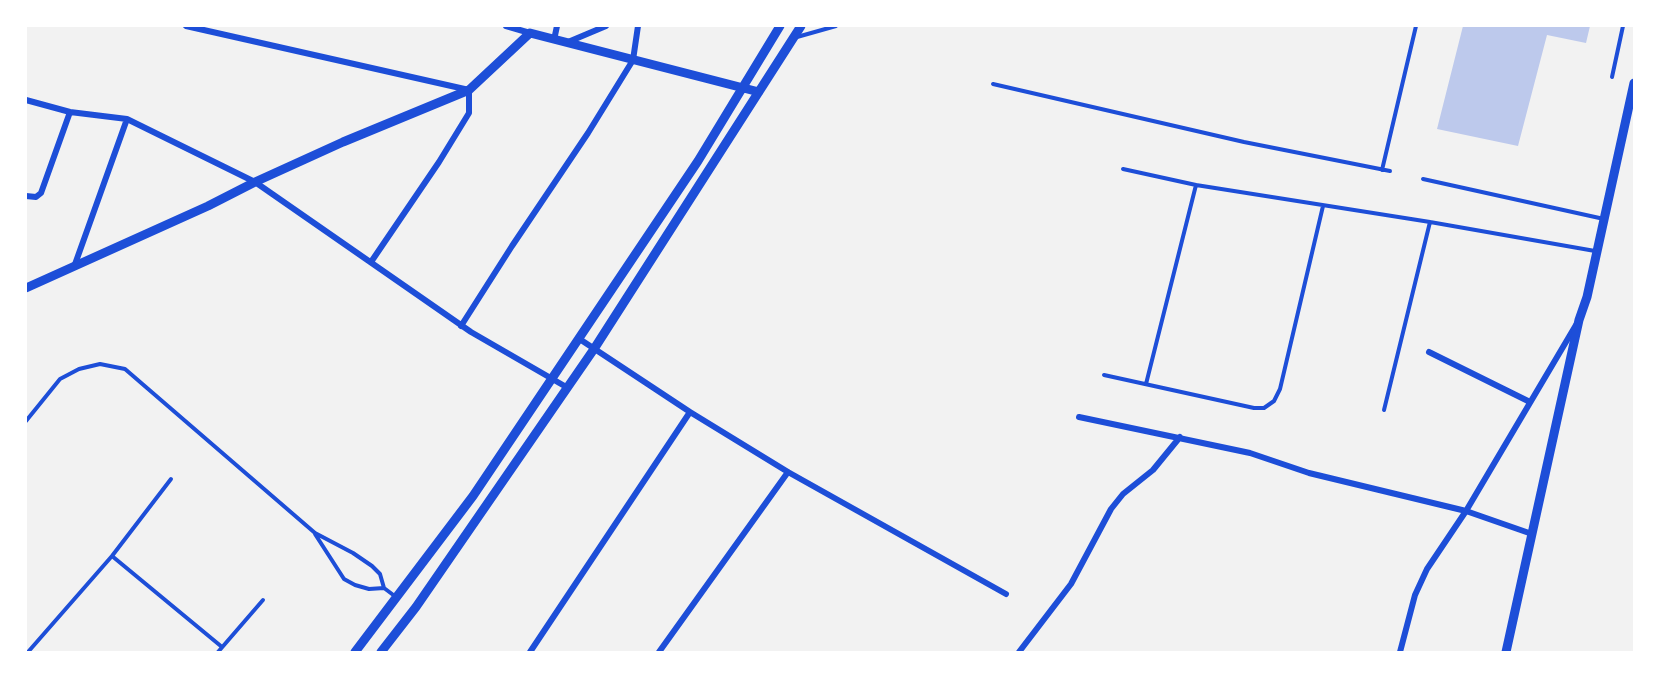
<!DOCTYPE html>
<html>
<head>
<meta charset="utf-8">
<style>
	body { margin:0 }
	#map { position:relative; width:1660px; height:678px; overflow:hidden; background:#f2f2f2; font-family:"IBM Plex Sans",sans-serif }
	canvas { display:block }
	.frame { position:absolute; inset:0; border:27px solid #fff; pointer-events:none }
</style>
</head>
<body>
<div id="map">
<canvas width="1660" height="678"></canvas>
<div class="frame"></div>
</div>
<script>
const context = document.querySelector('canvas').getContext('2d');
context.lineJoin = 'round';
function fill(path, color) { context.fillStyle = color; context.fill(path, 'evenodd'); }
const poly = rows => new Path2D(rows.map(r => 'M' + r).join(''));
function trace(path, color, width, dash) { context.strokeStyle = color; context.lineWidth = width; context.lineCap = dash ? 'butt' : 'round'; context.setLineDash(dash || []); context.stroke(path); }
fill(poly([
	[1463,26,1590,26,1586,43,1547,35,1518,146,1437,129]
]), '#bdc9ec');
trace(poly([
	[797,37,836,26],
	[1612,77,1623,26],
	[993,84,1244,142,1390,171],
	[1123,169,1196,185,1430,222,1595,251],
	[1382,170,1416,26],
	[1423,179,1604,219],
	[1104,375,1254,408,1264,408,1274,401,1280,389,1323,206],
	[1146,384,1196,185],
	[1384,410,1430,222],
	[26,421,60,379,79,369,100,364,125,369,315,533,353,553,372,566,380,574,384,588,396,597],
	[315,534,344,579,355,585,369,589,384,588],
	[112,556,222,647],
	[28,652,112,556,171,479],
	[218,652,263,600]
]), '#1d4ed8', 4);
trace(poly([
	[186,26,469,90,469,113,439,162,371,262],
	[506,26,530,33],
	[554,40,557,26],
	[568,42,606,26],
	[26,100,70,112,127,119,255,182,471,332,568,388],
	[26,196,36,197,41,193,70,112],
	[74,267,127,119],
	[461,326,512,246,588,133,633,60,638,26],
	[578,338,690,412,788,472,1006,594],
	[1429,352,1530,402],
	[1079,417,1250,453,1309,473,1466,511,1532,534],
	[530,652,690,412],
	[659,652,788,472],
	[1019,652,1071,584,1111,509,1123,494,1153,470,1180,437],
	[1400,652,1415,595,1427,569,1466,511,1576,325]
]), '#1d4ed8', 6);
trace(poly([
	[26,288,208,206,255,182,343,142,469,90,530,33,759,92],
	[355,652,473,496,698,161,780,26],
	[381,652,416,607,594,349,801,26],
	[1506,652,1579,320,1587,297,1634,83]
]), '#1d4ed8', 9);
</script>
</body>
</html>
